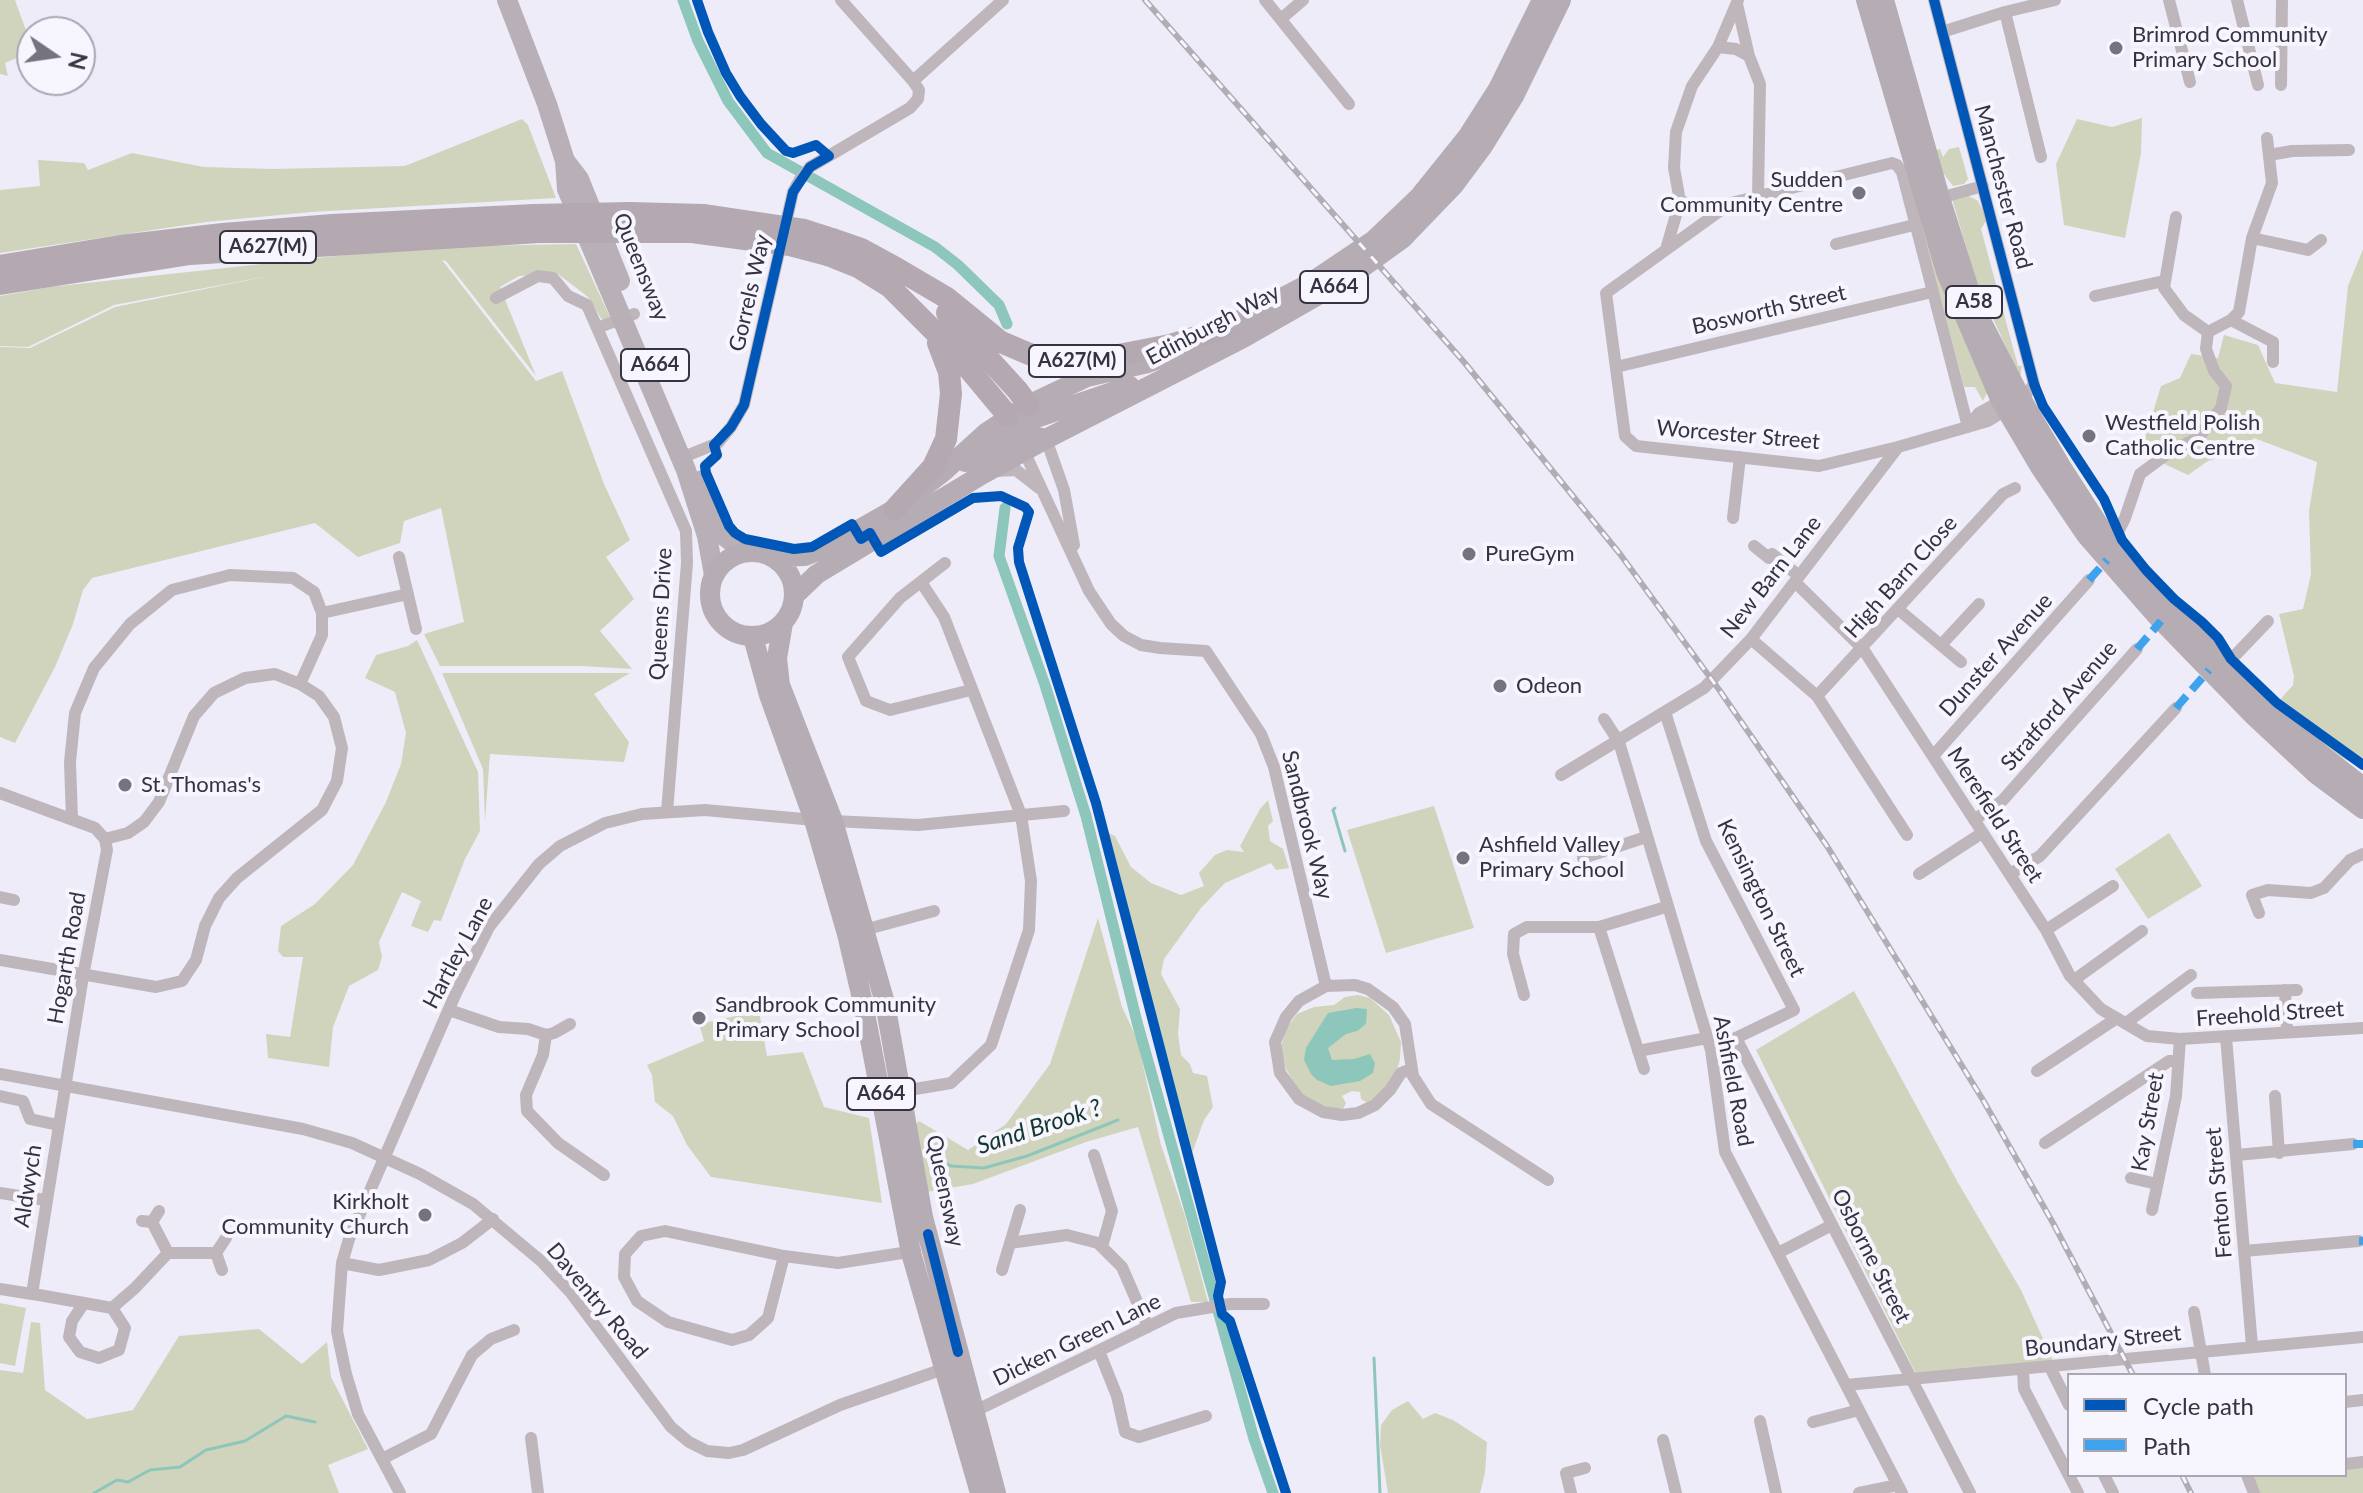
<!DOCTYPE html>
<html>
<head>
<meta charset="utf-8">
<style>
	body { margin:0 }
	#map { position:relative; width:2363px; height:1493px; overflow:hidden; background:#eeecf8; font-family:Lato,sans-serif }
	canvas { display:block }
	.legend { position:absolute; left:2067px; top:1373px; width:280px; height:104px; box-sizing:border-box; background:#f7f5fe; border:2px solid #a9a7b2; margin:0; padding:10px 14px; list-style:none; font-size:24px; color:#353241 }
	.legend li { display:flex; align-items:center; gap:16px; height:40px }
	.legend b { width:40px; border:2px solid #a9a7b2 }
	.north { position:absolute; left:16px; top:16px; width:80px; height:80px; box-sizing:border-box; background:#f7f5fe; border:2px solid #a9a7b2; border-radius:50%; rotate:103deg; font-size:22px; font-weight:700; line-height:32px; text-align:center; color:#353241 }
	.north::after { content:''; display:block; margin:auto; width:28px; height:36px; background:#767381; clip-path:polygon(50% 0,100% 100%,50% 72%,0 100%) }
</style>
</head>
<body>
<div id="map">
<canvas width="2363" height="1493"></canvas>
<ul class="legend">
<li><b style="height:10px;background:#0057b8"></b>Cycle path</li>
<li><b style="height:10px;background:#3ea3ec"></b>Path</li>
</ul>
<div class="north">N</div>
</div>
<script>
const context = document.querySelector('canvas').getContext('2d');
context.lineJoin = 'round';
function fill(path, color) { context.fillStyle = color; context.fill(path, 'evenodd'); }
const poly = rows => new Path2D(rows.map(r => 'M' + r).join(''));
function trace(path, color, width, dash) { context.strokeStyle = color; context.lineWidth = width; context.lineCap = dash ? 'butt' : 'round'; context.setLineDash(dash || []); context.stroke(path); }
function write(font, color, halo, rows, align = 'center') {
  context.font = font + ' Lato,sans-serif'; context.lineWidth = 8; context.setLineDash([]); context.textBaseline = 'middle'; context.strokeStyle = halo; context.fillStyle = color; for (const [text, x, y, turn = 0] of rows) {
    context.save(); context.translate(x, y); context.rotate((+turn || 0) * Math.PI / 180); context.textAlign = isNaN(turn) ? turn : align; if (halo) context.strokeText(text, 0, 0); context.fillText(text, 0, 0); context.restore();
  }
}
fill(poly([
	[0,0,15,0,32,47,32,51,5,63,8,76,0,74],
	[2142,118,2141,153,2125,238,2064,225,2056,164,2077,119,2112,127],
	[522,119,528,125,556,198,311,212,206,222,0,253,0,190,40,186,38,160,84,163,88,170,132,153,204,167,272,169,405,166],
	[1959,147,1968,179,1964,184,1953,186,1943,173,1933,151,1940,149,1943,157,1949,149],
	[1967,195,1978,201,1987,219,1981,229,2018,366,2022,366,2020,378,1976,281,1953,202,1953,198],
	[1924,234,1928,234,1987,393,1983,401,1975,387,1964,387],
	[576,244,610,317,602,320,588,297,558,274,519,276,500,287,536,376,446,261,442,260,536,381,562,371,604,484,630,540,606,557,634,599,600,631,632,669,581,666,440,666,424,634,464,622,441,508,404,521,400,543,358,557,315,523,92,578,83,590,73,624,55,667,15,743,0,737,0,347,30,348,115,307,274,275,114,305,28,347,0,346,0,296,50,287,418,247],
	[2363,249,2363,768,2332,753,2277,703,2293,685,2294,676,2279,614,2303,609,2311,574,2309,511,2317,462,2254,438,2235,453,2208,461,2188,475,2141,453,2137,441,2145,438,2161,386,2180,378,2191,354,2218,358,2224,335,2258,345,2275,383,2337,392,2348,286],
	[417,640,478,772,480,831,465,859,441,921,434,920,428,932,411,926,421,901,402,892,379,942,382,957,378,970,349,986,333,1027,329,1067,268,1058,266,1034,290,1037,303,957,283,957,278,951,281,926,315,904,353,865,386,802,401,764,406,733,395,692,365,678,376,655,408,646],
	[442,673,630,673,594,694,629,742,624,762,490,754,485,821,483,769],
	[1268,800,1273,821,1268,826,1270,841,1283,849,1289,868,1276,870,1271,863,1225,883,1201,908,1164,959,1161,974,1180,1009,1178,1034,1181,1055,1190,1064,1193,1073,1207,1076,1213,1107,1204,1120,1191,1156,1115,871,1108,833,1115,836,1131,867,1151,883,1181,895,1204,886,1199,873,1215,855,1227,850,1244,852,1240,846,1260,809],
	[1434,806,1474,928,1386,953,1347,830],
	[2169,833,2202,886,2148,919,2115,869],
	[1098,918,1122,1007,1137,1039,1161,1145,1185,1216,1208,1302,1191,1302,1138,1127,1086,1142,973,1184,927,1192,915,1125,919,1121,968,1150,1006,1124,1050,1064],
	[1854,991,1957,1181,2021,1290,2054,1363,1917,1376,1756,1050],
	[1358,995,1370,998,1389,1015,1401,1042,1400,1059,1395,1078,1369,1104,1361,1099,1360,1092,1352,1091,1342,1096,1346,1103,1342,1111,1320,1105,1302,1096,1286,1069,1281,1047,1286,1029,1297,1014,1314,1007,1334,1005,1345,997],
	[759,1011,767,1056,803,1052,824,1107,869,1118,882,1203,711,1177,687,1145,673,1116,655,1102,652,1075,647,1065,704,1041,699,1024],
	[0,1303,26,1308,15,1366,0,1363],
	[31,1322,40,1323,45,1390,87,1419,133,1410,179,1336,259,1329,302,1364,327,1342,331,1377,368,1449,328,1465,339,1493,0,1493,0,1370,23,1373],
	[1408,1401,1423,1419,1435,1413,1453,1420,1487,1442,1485,1473,1480,1493,1388,1493,1380,1445,1381,1425,1392,1410],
	[2363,1464,2363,1493,2256,1493,2248,1475,2345,1475,2345,1466]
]), '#d1d4bc');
fill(poly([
	[1356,1008,1367,1009,1366,1024,1357,1031,1346,1034,1328,1048,1332,1060,1354,1059,1370,1054,1375,1063,1373,1073,1360,1081,1331,1086,1317,1080,1311,1074,1304,1060,1306,1048,1328,1013]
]), '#8dc6ba');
trace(poly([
	[1335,808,1333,810,1345,851],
	[925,1155,951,1166,984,1168,1027,1156,1118,1120],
	[1374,1358,1380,1493],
	[94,1493,117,1480,128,1482,150,1470,180,1467,206,1450,245,1441,286,1416,315,1422]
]), '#8dc6ba', 3);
trace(poly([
	[683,0,698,41,728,101,767,153,935,247,958,265,999,305,1007,324],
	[1005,508,999,556,1045,685,1086,816,1137,1022,1254,1439,1273,1493]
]), '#8dc6ba', 11);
trace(poly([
	[1265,0,1349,104],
	[1934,0,2034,384,2022,400,1988,421,1898,447,1819,466,1636,446,1625,436,1606,293,1731,203,1892,163,1897,165,1902,172,1968,427],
	[2169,0,2190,82],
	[2237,0,2258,85],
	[1737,4,1749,56,1760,84,1758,196],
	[2005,12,2041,157],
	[1281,19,1303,0],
	[1942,32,2005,12,2055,0],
	[1718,47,1736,49,1749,56],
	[913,81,1003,0],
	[2281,85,2282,0],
	[2269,155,2292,151,2349,150],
	[1940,198,1983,186],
	[1680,201,1718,211],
	[2176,217,2164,288,2184,315,2208,332],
	[2252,238,2308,250,2321,240],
	[1836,244,1914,225],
	[1667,246,1680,201,1674,168,1676,132,1692,86,1718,47,1738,0],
	[2095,296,2164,281],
	[496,298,538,276,553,278,568,296,587,305,686,531,687,563,667,812],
	[2231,320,2273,342,2273,362],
	[597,328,634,314],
	[1616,367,1932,292],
	[1968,427,1979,413,2001,401,2007,401],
	[1046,439,1064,490,1074,545],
	[1024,451,1089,591,1111,624,1124,636,1141,645,1160,648,1206,651,1261,734,1274,767,1326,986],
	[681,458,718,443,731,427,744,405,793,192,800,179,810,167,910,108,918,99,919,90,913,81,841,0],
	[996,471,1016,470,1039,488],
	[1733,518,1740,457],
	[2106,544,2118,532,2125,518,2140,474,2167,454,2199,437,2221,408,2226,386,2214,371,2206,349,2208,332,2231,320,2239,312,2252,238,2272,183,2267,138],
	[1754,546,1769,558,1772,554,1799,576],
	[399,557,416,629],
	[945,563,900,598,848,657,866,701,890,710,971,690],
	[1795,582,1863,649,2046,930,2070,976,2101,1009,2147,1036,2180,1039,2363,1028],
	[1899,610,1961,662],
	[322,613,408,594],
	[1751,639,1817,696,1907,835],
	[1941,645,1979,604],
	[2225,666,2268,621],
	[1817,696,2003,494,2015,488],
	[1665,712,1706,841,1794,1010,1711,1050],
	[1604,719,1619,742,1711,1050,1725,1152,1902,1493],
	[1933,756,2089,580],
	[1561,775,1704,688,1751,639,1898,447],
	[0,793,95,828,105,839,107,850,83,976,32,1294],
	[72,819,70,762,75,713,94,668,130,624,172,590,230,575,293,578,314,592,322,613,322,635,300,684],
	[1974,820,2002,801,2137,649],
	[833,821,918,825,1064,811],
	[1583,858,1646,837],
	[1919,874,1982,833],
	[2010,874,2040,856,2176,708],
	[0,897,14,900],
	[2259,913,2252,895,2268,890,2311,893,2324,888,2350,860,2363,854],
	[1599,927,1644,1069],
	[2046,930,2113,886],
	[860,931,934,911],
	[0,960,156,987,182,981,196,960,205,926,219,898,237,878,322,810,337,781,342,748,334,717,319,696,300,684,275,674,245,678,214,693,194,716,159,802,144,822,128,833,105,839],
	[2074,980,2142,931],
	[2285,990,2287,1032],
	[2197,993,2297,990],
	[1524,995,1513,954,1514,934,1527,927,1599,927,1666,907],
	[449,1010,499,1027,528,1029,546,1035,554,1033,570,1024],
	[2126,1023,2191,975],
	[546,1035,543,1055,526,1095,527,1111,558,1143,604,1175],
	[2226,1037,2252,1346],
	[1736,1038,1970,1493],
	[1638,1051,1707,1038],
	[1411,1069,1401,1073,1390,1090,1375,1105,1358,1113,1342,1115,1323,1112,1299,1099,1280,1073,1275,1042,1286,1017,1299,1001,1326,986,1355,985,1368,989,1393,1007,1405,1024,1413,1076,1431,1104,1548,1180],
	[2037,1071,2117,1018],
	[0,1074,303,1129,352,1143,420,1174,473,1204,541,1261,571,1293,671,1427,689,1442,707,1451,729,1453,743,1450,840,1405,949,1367],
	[897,1092,951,1083,991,1045,1029,930,1031,881,1021,815,944,617,921,582],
	[0,1096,23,1101,30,1119,58,1125],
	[2275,1096,2279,1153],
	[2045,1143,2169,1061,2178,1061],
	[1094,1155,1112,1211,1102,1247],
	[2237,1155,2353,1144],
	[2131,1178,2157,1184],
	[0,1193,45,1200],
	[2152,1210,2176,1096,2180,1039],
	[142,1221,152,1222,159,1211],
	[152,1222,168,1253],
	[1010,1243,1067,1235,1098,1243,1122,1267,1148,1327],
	[2244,1251,2359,1241],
	[1778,1253,1832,1225],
	[784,1256,665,1231,641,1236,625,1254,624,1277,637,1301,668,1322,732,1340,749,1335,768,1318,784,1256,838,1263,915,1251],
	[342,1263,379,1270,429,1260,462,1243,493,1219],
	[222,1270,216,1253,226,1238],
	[1002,1270,1020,1210],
	[0,1289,32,1294,39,1295,84,1303,112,1308,125,1328,119,1350,99,1358,80,1352,69,1337,72,1321,84,1303],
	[112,1308,135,1288,168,1253,216,1253],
	[2194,1312,2205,1375],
	[1099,1351,1117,1396,1125,1432,1139,1437,1206,1416],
	[2050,1367,2069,1405],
	[2023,1369,2024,1389,2078,1493],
	[1846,1385,2363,1337],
	[2345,1402,2363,1400],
	[971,1413,1176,1313,1230,1304,1264,1304],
	[1760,1421,1776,1493],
	[1813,1422,1859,1410],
	[531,1438,538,1493],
	[1663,1440,1676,1493],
	[382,1459,431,1434,472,1355,491,1339,514,1330],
	[2345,1464,2363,1462],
	[2104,1475,2113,1493],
	[2247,1475,2254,1493],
	[400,1493,358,1414,346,1374,337,1331,342,1263,349,1239,455,995,489,927,539,864,560,846,605,823,642,814,705,810,814,820],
	[1571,1493,1566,1473,1585,1468],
	[1859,1493,1898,1485]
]), '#bfb6bb', 12);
trace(poly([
	[507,0,547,104,565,161,567,189,686,470,707,536,714,575],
	[565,161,579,179,620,281],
	[702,480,723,535,733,543,758,552]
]), '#b9afb6', 20);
trace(poly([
	[1866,0,1946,272,2001,401,2040,467,2086,535,2155,614,2254,716,2316,774,2363,809],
	[1884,0,1940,198,1976,311,2022,400,2062,468,2109,541,2205,646,2259,700,2323,756,2363,787],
	[1008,416,1020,420,1036,418,1130,386],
	[965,462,1009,438,1029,435,1046,439],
	'710 594a42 42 0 1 1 84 0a42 42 0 1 1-84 0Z',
	[772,557,805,556,832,545,895,509,943,472,987,432,1028,405,1087,377,1148,363,1180,351,1310,283,1374,240,1419,197,1468,136,1498,89,1542,0],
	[794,596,817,574,983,474,1046,439,1243,338,1348,278,1402,239,1454,185,1483,146,1514,96,1561,0],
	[783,623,777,658,780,685,833,821,885,1003,923,1217,996,1493],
	[753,637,769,695,814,820,847,934,863,1003,911,1253,980,1493]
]), '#b6acb4', 20);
trace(poly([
	[832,239,861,249,896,268,947,298,1001,342,1034,356,1051,360,1093,360,1170,345,1222,329],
	[828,255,858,267,890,287,953,350,1008,416],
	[0,266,120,246,223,234,332,225,534,215],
	[0,284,190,254,539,232],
	[947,313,1018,391,1028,405],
	[895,509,933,467,946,439,951,394,949,372,938,343]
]), '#b4a9b1', 22);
const rail = poly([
	[1145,0,1464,362,1620,554,1720,691,1827,846,1983,1100,2053,1223,2133,1375],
	[2182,1475,2191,1493]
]);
trace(rail, '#b2acb4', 6);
trace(rail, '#f7f5fe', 3, [9]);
trace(poly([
	[534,215,630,213,703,215,804,230,832,239],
	[539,232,692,232,790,245,828,255]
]), '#b4a9b1', 22);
trace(poly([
	[2089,580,2107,560],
	[2137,649,2161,621],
	[2176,708,2209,670],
	[2353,1144,2363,1144],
	[2359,1241,2363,1241]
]), '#3ea3ec', 8, [16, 8]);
trace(poly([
	[697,0,708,32,726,73,740,96,761,124,786,151,793,153,816,145,829,156,810,167,793,192,744,405,731,427,714,445,717,455,705,466,706,473,729,526,735,533,745,539,794,549,812,547,852,524,861,539,870,533,881,552,973,498,1001,496,1025,507,1029,512,1018,548,1019,562,1096,803,1221,1282,1218,1296,1222,1314,1230,1321,1286,1493],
	[1934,0,2034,384,2043,406,2104,499,2122,540,2146,570,2174,599,2202,622,2218,638,2231,659,2277,703,2363,765],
	[928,1234,958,1352]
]), '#0057b8', 10);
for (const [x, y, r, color] of [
	[2116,48,8,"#767381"],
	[1859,193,8,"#767381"],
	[2089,436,8,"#767381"],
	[1469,554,8,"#767381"],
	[1500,686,8,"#767381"],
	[125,785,8,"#767381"],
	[1463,858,8,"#767381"],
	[699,1018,8,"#767381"],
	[425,1215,8,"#767381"]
]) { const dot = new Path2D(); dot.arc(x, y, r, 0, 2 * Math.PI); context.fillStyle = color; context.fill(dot); trace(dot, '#f7f5fe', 3); }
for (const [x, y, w] of [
	[268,247,96],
	[1334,287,68],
	[1974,302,56],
	[1077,361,96],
	[655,365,68],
	[881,1094,68]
]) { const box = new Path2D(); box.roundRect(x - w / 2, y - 16, w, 32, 6); context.fillStyle = '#f7f5fe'; context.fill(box); trace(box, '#353241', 2); }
write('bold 20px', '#353241', null, [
	["A627(M)",268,247],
	["A664",1334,287],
	["A58",1974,302],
	["A627(M)",1077,361],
	["A664",655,365],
	["A664",881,1094]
]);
write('22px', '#353241', '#f7f5fe', [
	["Brimrod Community",2132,35],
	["Primary School",2132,60],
	["Sudden",1843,180,"right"],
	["Community Centre",1843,205,"right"],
	["Westfield Polish",2105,423],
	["Catholic Centre",2105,448],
	["PureGym",1485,554],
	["Odeon",1516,686],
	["St. Thomas's",141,785],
	["Ashfield Valley",1479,845],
	["Primary School",1479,870],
	["Sandbrook Community",715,1005],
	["Primary School",715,1030],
	["Kirkholt",409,1202,"right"],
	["Community Church",409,1227,"right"]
], 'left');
write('22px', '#353241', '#f7f5fe', [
	["Manchester Road",2003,187,75],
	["Queensway",641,267,68],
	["Gorrels Way",750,293,-77],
	["Bosworth Street",1769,310,-13],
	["Edinburgh Way",1213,325,-28],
	["Worcester Street",1738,435,5],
	["New Barn Lane",1771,577,-52],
	["High Barn Close",1901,577,-48],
	["Queens Drive",661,614,-87],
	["Dunster Avenue",1996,655,-48],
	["Stratford Avenue",2059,706,-49],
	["Merefield Street",1995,815,57],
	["Sandbrook Way",1307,825,76],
	["Kensington Street",1761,898,64],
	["Hartley Lane",458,953,-62],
	["Hogarth Road",67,958,-80],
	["Freehold Street",2270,1014,-4],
	["Ashfield Road",1733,1081,79],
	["Kay Street",2148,1122,-80],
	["Aldwych",28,1186,-81],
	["Queensway",945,1191,78],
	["Fenton Street",2219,1193,-95],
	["Osborne Street",1871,1256,63],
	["Daventry Road",597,1301,50],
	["Dicken Green Lane",1077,1340,-26],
	["Boundary Street",2103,1341,-6]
]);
write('italic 24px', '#11372e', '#f7f5fe', [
	["Sand Brook ?",1039,1127,-18]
]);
</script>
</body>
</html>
